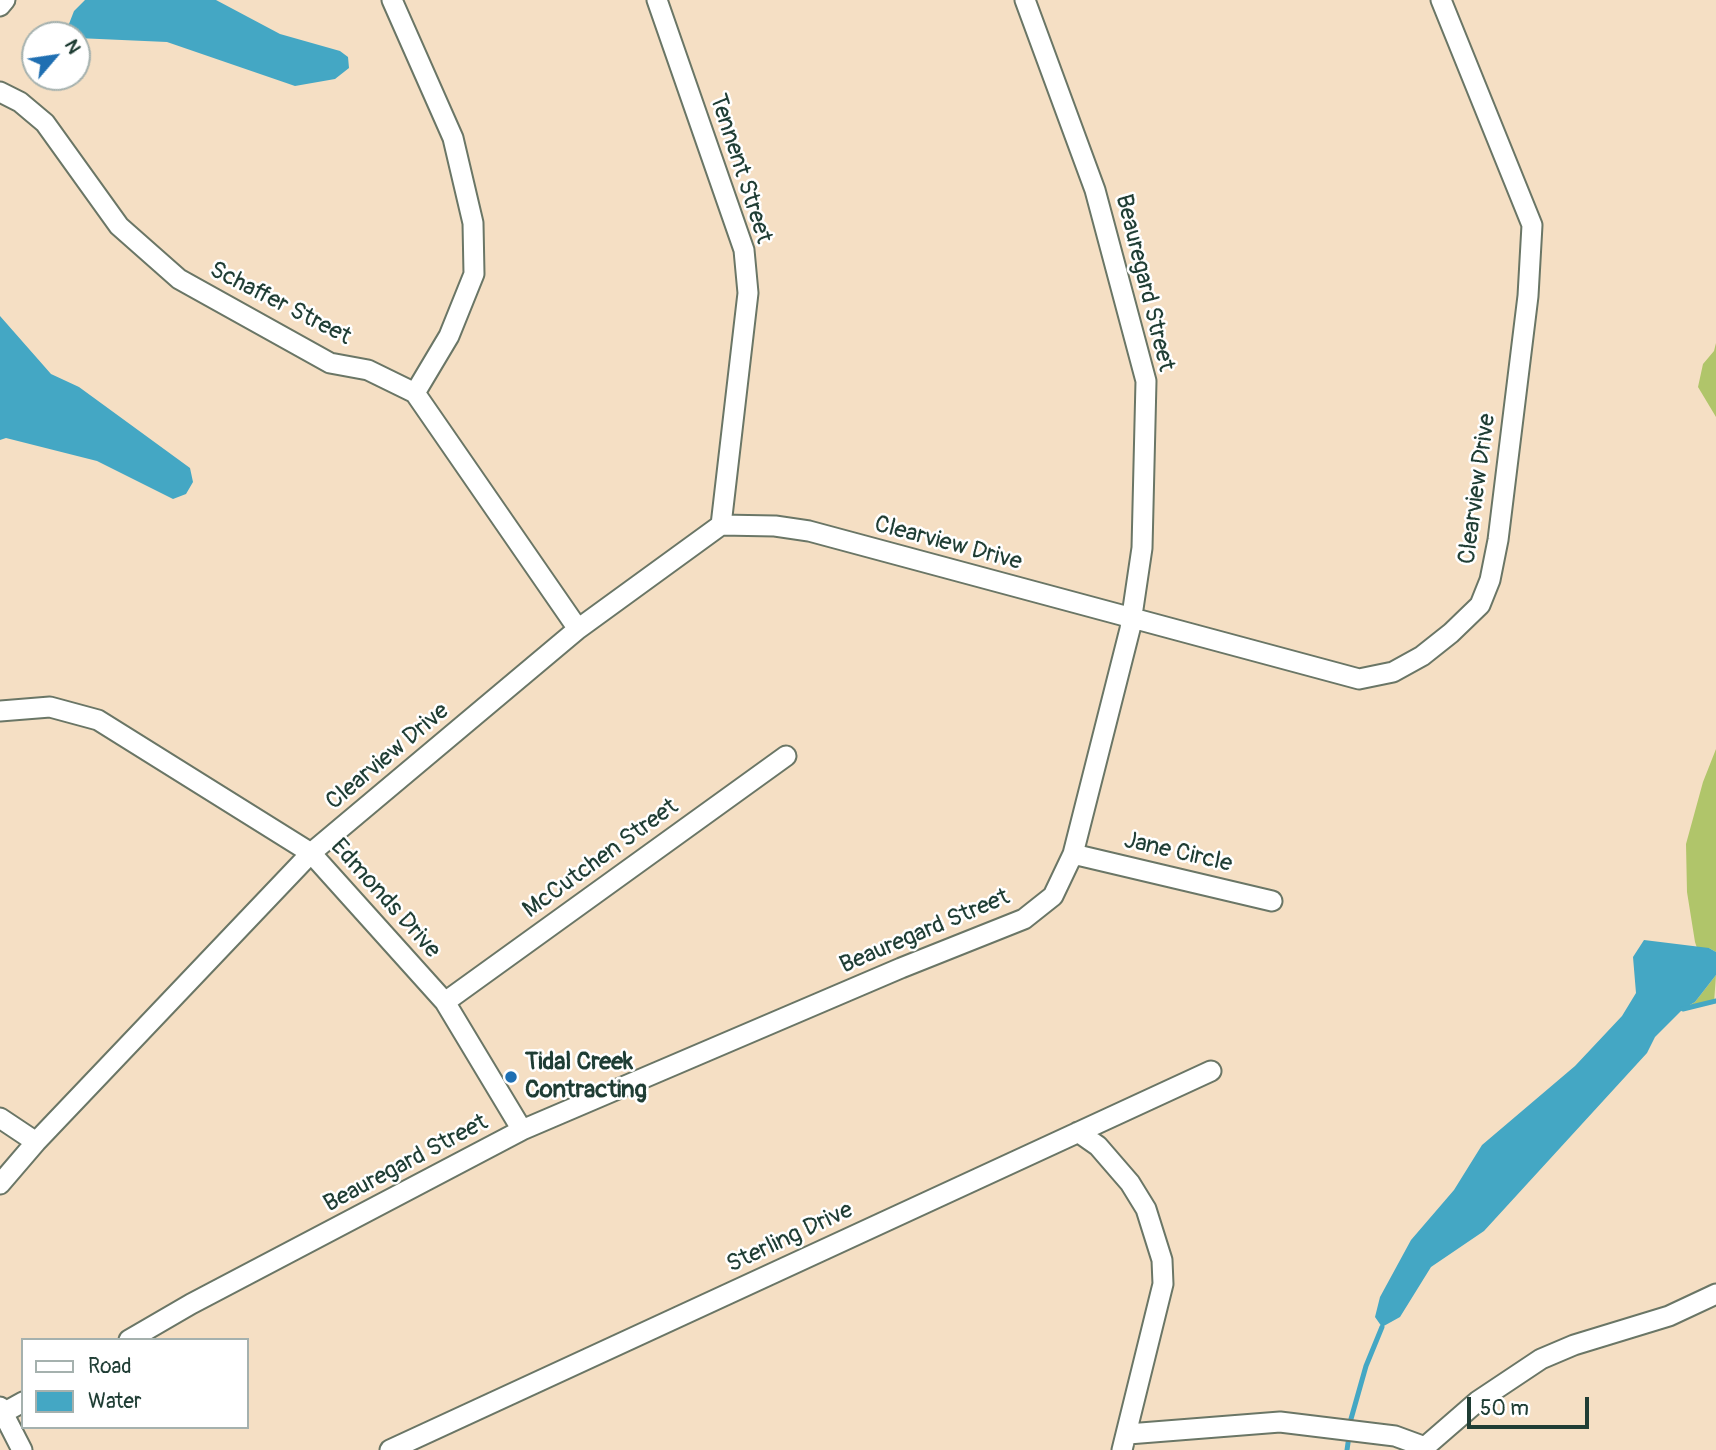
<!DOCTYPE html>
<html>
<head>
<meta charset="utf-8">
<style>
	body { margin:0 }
	#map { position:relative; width:1716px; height:1450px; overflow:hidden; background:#f5dfc4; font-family:Pangolin,sans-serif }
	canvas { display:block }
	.legend { position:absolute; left:21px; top:1338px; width:228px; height:91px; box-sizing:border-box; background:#fff; border:2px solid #a5b1ae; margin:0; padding:9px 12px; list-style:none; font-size:21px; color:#1f3d34 }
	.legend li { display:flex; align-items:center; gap:14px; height:35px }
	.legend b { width:35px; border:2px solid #a5b1ae }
	.north { position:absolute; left:21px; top:21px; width:70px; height:70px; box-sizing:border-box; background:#fff; border:2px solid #a5b1ae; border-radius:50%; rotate:61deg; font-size:19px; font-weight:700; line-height:28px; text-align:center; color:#1f3d34 }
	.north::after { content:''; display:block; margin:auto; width:24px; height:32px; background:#1f6fb2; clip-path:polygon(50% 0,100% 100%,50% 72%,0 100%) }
	.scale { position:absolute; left:1467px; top:1397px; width:122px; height:32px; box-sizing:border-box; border:4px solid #1f3d34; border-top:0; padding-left:9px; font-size:21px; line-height:24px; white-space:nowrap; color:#1f3d34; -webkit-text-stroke:5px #fff; paint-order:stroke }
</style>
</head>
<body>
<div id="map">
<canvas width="1716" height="1450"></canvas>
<ul class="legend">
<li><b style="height:9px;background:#fff"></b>Road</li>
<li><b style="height:19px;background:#44a7c4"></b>Water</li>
</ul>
<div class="north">N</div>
<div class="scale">50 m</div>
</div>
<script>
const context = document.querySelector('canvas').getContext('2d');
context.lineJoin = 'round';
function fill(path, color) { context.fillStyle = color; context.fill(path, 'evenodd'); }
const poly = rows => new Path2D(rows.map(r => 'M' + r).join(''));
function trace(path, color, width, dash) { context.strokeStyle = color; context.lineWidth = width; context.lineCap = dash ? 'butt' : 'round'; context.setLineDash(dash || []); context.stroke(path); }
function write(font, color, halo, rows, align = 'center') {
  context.font = font + ' Pangolin,sans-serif'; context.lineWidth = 5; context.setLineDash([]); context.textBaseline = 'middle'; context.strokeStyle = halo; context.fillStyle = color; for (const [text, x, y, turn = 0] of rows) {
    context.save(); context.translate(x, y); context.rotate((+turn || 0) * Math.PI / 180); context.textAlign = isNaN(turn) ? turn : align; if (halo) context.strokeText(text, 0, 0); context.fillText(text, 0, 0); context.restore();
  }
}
fill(poly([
	[1716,343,1716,417,1698,387,1703,364,1714,351],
	[1716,749,1716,952,1709,948,1697,948,1695,942,1687,892,1686,844,1703,782],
	[1716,975,1714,1003,1683,1009,1695,1002]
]), '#b0c56a');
fill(poly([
	[85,0,216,0,280,34,340,51,348,57,349,68,335,79,295,86,167,42,77,38,67,29,74,11],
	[0,316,51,374,79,387,190,468,193,482,186,494,173,499,97,461,6,438,0,440],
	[1644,940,1709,948,1716,952,1716,975,1695,1002,1683,1009,1655,1037,1647,1053,1484,1231,1431,1267,1400,1317,1382,1327,1375,1317,1380,1297,1411,1240,1454,1190,1482,1145,1575,1066,1622,1016,1636,993,1633,957]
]), '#44a7c4');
trace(poly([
	[1683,1009,1716,1001],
	[1349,1426,1366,1366,1382,1327],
	[1347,1450,1349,1436]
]), '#44a7c4', 5);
const minor = poly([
	[392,0,453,138,473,223,474,274,449,336,415,393],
	[657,0,744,250,748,293,721,525],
	[0,6,5,0],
	[0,92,20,102,45,123,119,226,179,279,330,363,368,370,415,393,578,629],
	[0,711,50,707,98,720,311,853,445,1002,522,1130],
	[1073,854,1272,901],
	[445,1002,786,756],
	[0,1118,36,1142],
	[1078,1132,1098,1146,1130,1183,1146,1209,1162,1260,1163,1284,1122,1450],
	[0,1184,36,1142,311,853,578,629,721,525,775,526,809,531,1359,679,1393,672,1422,656,1451,633,1480,605,1490,580,1498,540,1528,296,1532,225,1441,0],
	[129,1340,191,1304,522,1130,901,968,1024,919,1053,896,1073,854,1130,629,1142,548,1146,381,1095,190,1025,0],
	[0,1407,22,1450],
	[5,1412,23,1402],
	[1128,1434,1280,1422,1395,1436,1425,1447],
	[1425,1447,1478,1401,1541,1359,1574,1345,1669,1316,1716,1294],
	[390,1450,1211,1071]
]);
trace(minor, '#6a7666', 23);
trace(minor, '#fff', 19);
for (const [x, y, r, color] of [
	[511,1077,7,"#1f6fb2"]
]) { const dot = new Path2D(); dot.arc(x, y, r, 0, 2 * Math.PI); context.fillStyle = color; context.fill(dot); trace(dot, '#fff', 2.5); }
write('24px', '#1f3d34', '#fff', [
	["Tennent Street",740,169,72],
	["Beauregard Street",1144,283,76],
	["Schaffer Street",280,304,27],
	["Clearview Drive",1478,489,-82],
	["Clearview Drive",948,544,15],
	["Clearview Drive",388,757,-40],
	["Jane Circle",1178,853,13],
	["McCutchen Street",601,859,-36],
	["Edmonds Drive",385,899,48],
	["Beauregard Street",925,932,-23],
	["Beauregard Street",406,1164,-28],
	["Sterling Drive",790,1238,-25]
]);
write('bold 24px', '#1f3d34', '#fff', [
	["Tidal Creek",525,1063],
	["Contracting",525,1091]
], 'left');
</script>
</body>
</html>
